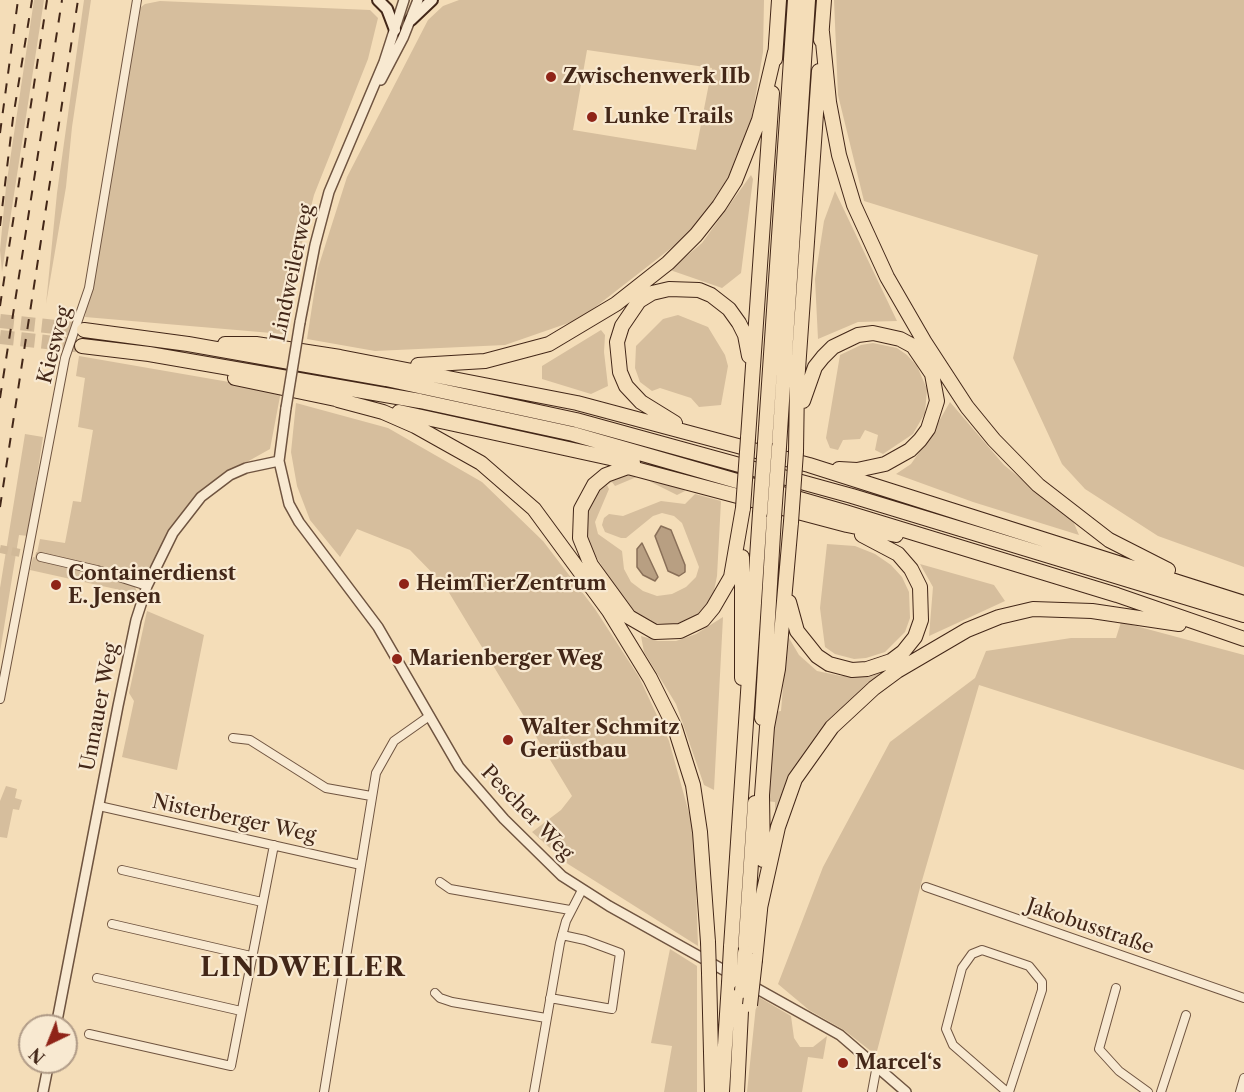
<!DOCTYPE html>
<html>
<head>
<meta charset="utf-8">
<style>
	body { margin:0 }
	#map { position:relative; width:1244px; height:1092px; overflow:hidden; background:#f4ddb8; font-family:"Libre Caslon Text",serif }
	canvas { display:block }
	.north { position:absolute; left:18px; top:1014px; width:60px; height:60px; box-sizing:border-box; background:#f8e9d1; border:2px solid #b09b87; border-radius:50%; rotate:223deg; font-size:16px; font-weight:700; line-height:24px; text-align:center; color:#432718 }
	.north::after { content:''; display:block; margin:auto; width:21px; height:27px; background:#8f2418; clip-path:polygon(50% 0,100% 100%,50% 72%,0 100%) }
</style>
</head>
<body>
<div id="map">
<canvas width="1244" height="1092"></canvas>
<div class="north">N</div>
</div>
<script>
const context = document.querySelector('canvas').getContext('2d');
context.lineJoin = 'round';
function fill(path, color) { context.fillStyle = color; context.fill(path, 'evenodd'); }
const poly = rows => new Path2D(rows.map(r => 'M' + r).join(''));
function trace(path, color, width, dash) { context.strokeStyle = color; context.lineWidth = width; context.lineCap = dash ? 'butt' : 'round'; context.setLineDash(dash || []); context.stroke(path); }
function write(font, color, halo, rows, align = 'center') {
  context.font = font + ' "Libre Caslon Text",serif'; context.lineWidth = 4.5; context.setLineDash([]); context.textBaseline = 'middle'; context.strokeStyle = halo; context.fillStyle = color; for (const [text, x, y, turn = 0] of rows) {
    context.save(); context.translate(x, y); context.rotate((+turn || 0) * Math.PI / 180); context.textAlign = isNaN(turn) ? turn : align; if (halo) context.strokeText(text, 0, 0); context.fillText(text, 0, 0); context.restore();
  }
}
fill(poly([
	[34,0,44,0,2,272,0,250,6,187],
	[84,0,91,0,72,127,66,187,46,304,57,193],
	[459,0,764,0,763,52,752,117,727,180,693,231,580,319,505,345,375,351,307,339,318,268,347,177,428,20,443,6],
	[587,50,712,68,696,150,573,130],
	[834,0,1244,0,1244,567,1158,536,1085,489,1062,464,1013,358,1038,255,864,201,838,95],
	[160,1,370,10,378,18,368,59,314,195,288,299,283,334,85,317,137,10,145,4],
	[751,175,753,179,741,273,722,288,670,270,702,243],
	[835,191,897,321,858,322,818,339,815,279,824,221],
	[678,315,708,327,725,355,728,366,721,405,699,407,691,398,660,388,652,391,640,382,635,368,636,346,663,319],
	[601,330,605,335,604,352,608,386,591,394,542,379,542,366],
	[873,343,897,348,907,355,917,366,927,389,925,413,913,434,883,454,875,450,878,435,865,430,860,439,843,440,838,450,830,448,826,438,840,355,861,345],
	[79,356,281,391,270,449,229,472,198,494,182,514,148,573,141,578,37,553,40,539,65,543,73,501,81,502,93,430,78,427,85,378,76,376],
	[950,402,1004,465,1073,521,1079,535,973,502,896,474,911,464,931,435],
	[296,403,388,428,482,482,543,541,595,609,639,677,669,741,694,831,698,946,568,864,532,832,561,810,572,796,445,586,410,550,357,529,340,557,310,520,297,486,291,452],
	[25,434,43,437,28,536,19,535,0,652,0,588],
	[624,473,639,474,682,486,685,491,677,495,639,476,615,486,612,482,607,485,609,489,595,522,598,534,622,551,624,569,631,582,643,591,657,596,672,594,686,587,696,577,699,567,682,523,674,516,662,513,653,516,626,538,621,538,605,532,602,525,604,518,609,514,623,516,661,501,685,504,695,494,721,501,717,576,713,596,703,611,678,625,652,623,639,617,626,604,590,547,586,534,587,508,592,497,602,485],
	[827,544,855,546,875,554,891,565,902,577,909,592,910,618,905,632,885,652,866,658,854,659,835,654,825,647,820,608],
	[33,557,97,572,135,587,138,594,30,570],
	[920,564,994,585,1005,601,929,636,933,587],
	[147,611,204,635,177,770,122,757,134,701,129,693],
	[723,617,714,790,704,785,676,704,644,652,641,636,658,641,676,641,696,634],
	[1121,622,1244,655,1244,770,979,685,921,884,877,1051,872,1052,844,1030,809,1010,778,984,823,867,890,742,975,678,986,651,1071,638,1116,638],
	[787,638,789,638,799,655,817,671,841,676,870,675,893,666,851,701,775,823,775,802,766,801,774,712,781,711],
	[6,786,17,789,15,798,22,800,19,810,13,809,7,838,0,837,0,801],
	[670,949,697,966,697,1092,664,1092,672,1046,651,1043],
	[757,996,791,1016,794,1038,800,1047,813,1047,827,1036,823,1059,808,1057,802,1092,747,1092]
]), '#d6be9d');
const water = poly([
	[661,526,671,530,685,565,685,572,679,576,668,571,655,536,661,526],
	[642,543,658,577,655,581,643,575,637,567,637,549,642,543]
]);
fill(water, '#b89f82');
trace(water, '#896f58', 1.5);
trace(poly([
	[0,549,41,557]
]), '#d1b998', 8, [8, 4]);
trace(poly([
	[0,321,84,330],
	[0,337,82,346]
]), '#d1b998', 14, [14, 7]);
const minor = poly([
	[41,557,97,570,147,586],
	[0,699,65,358,89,288,137,0],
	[233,738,250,740,326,788,371,796],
	[99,806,361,865],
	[122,870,262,902],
	[440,882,450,889,570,910],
	[926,887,1244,998],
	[112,924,251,956],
	[97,978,241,1011],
	[1116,988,1099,1049,1119,1071,1148,1092],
	[435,993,440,998,452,1002,546,1018],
	[550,998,612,1009,620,953,585,940,562,935],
	[89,1034,231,1066,274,845],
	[324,1092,376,773,394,741,428,717],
	[534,1092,560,943,566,921,582,890],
	[872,1092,877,1065],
	[1007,1092,953,1045,946,1029,962,968,972,954,982,950,1029,966,1042,982,1042,990,1009,1092],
	[1161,1092,1186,1015],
	[1240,1092,1244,1078]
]);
const tertiary = poly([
	[381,80,403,38,418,0],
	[300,322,315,245,329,192,384,62,404,0],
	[286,408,279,461,289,504,299,522,378,627,459,767,504,819,562,876,609,906,840,1035,906,1092],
	[56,1026,118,706,136,620,147,586,173,533,201,497,230,475,246,468,279,461],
	[43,1092,49,1062]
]);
const secondary = poly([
	[378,0,387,9,395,30],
	[411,20,432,0]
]);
const motorway = poly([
	[822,32,829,102,839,155,854,205,887,277,924,341,967,407,994,440,1038,485,1109,540,1168,570],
	[821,40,824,0],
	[775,59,779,0],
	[84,330,188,344,386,379,576,420,852,496,1244,615],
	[225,344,256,344,340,357,577,403,809,465,1244,603],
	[82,346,149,354,420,401,573,434,845,512,1117,595,1244,639],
	[418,365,485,361,549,344,616,304,668,263,696,235,719,206,735,181,759,120,775,52],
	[235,378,345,401],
	[338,400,383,412,415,426,481,463,534,509,609,611,650,678,675,728,693,785,700,832,708,942],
	[803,401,815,367,823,357,833,347,858,335,873,333,900,339,913,346,932,374,937,401,928,429,920,440,910,450,885,464,857,470,839,469],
	[399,412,633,463],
	[675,423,641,402,626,386,620,372,617,342,622,326,639,301,652,293,669,289,699,290,711,295,729,309,739,323,745,335,749,356],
	[748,438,772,93],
	[765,443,795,0],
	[779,447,808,0],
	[796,452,797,384,819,71],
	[743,508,731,577,713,608,703,620,680,631,655,632,629,617,591,565,580,538,581,509,594,485,606,475,628,467,847,525,896,535],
	[789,602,797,631,817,656,829,664,852,670,867,669,891,661,903,652,915,637,921,620,920,587,911,569,898,554,862,535],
	[742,678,742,557],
	[762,718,774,517],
	[763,860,762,795,767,727,778,669,791,522],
	[760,908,778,827,795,779,832,727,874,688,897,671,967,630,999,617,1033,609,1092,611,1179,624],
	[731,947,760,513],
	[745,953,755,803],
	[755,960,761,900],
	[709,973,712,1092],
	[722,1092,729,983],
	[737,1092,742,991]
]);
trace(minor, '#6f5440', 10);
trace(tertiary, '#6f5440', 12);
trace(secondary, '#432718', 14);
trace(motorway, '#432718', 16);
trace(minor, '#f8e9d1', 8);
trace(tertiary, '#f8e9d1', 9);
trace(secondary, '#f8e9d1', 10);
trace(motorway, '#f4ddb8', 14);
trace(poly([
	[0,133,18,0],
	[0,226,13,118,32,0],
	[0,306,47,0],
	[0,398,62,0],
	[0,507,78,0]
]), '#432718', 2, [10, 10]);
const tertiaryBridge = poly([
	[286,408,300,322]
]);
const motorwayBridge = poly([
	[743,508,748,438],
	[760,513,765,443],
	[774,517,779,447],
	[791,522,796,452],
	[708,942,709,973],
	[729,983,731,947],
	[742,991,745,953],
	[750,1005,755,960]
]);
trace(tertiaryBridge, '#6f5440', 12, []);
trace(motorwayBridge, '#432718', 16, []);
trace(tertiaryBridge, '#f8e9d1', 9);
trace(motorwayBridge, '#f4ddb8', 14);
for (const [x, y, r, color] of [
	[551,77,6,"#8f2418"],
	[592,117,6,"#8f2418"],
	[404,584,6,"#8f2418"],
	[56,585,6,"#8f2418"],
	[397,659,6,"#8f2418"],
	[508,740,6,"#8f2418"],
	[843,1063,6,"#8f2418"]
]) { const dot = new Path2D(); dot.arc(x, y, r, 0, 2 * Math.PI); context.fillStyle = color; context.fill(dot); trace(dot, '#f8e9d1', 2); }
write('bold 20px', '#432718', '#f8e9d1', [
	["Zwischenwerk IIb",563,77],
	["Lunke Trails",604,117],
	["Containerdienst",68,574],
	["E. Jensen",68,597],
	["HeimTierZentrum",416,584],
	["Marienberger Weg",409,659],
	["Walter Schmitz",520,728],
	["Gerüstbau",520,751],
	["Marcel‘s",855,1063]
], 'left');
write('20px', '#432718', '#f8e9d1', [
	["Lindweilerweg",293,273,-78],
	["Kiesweg",55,345,-75],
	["Unnauer Weg",100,707,-79],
	["Pescher Weg",527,813,46],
	["Nisterberger Weg",234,819,12],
	["Jakobusstraße",1090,927,19]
]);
context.letterSpacing = '1.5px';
write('bold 26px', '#432718', '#f8e9d1', [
	["LINDWEILER",303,968]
]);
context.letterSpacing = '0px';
</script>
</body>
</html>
